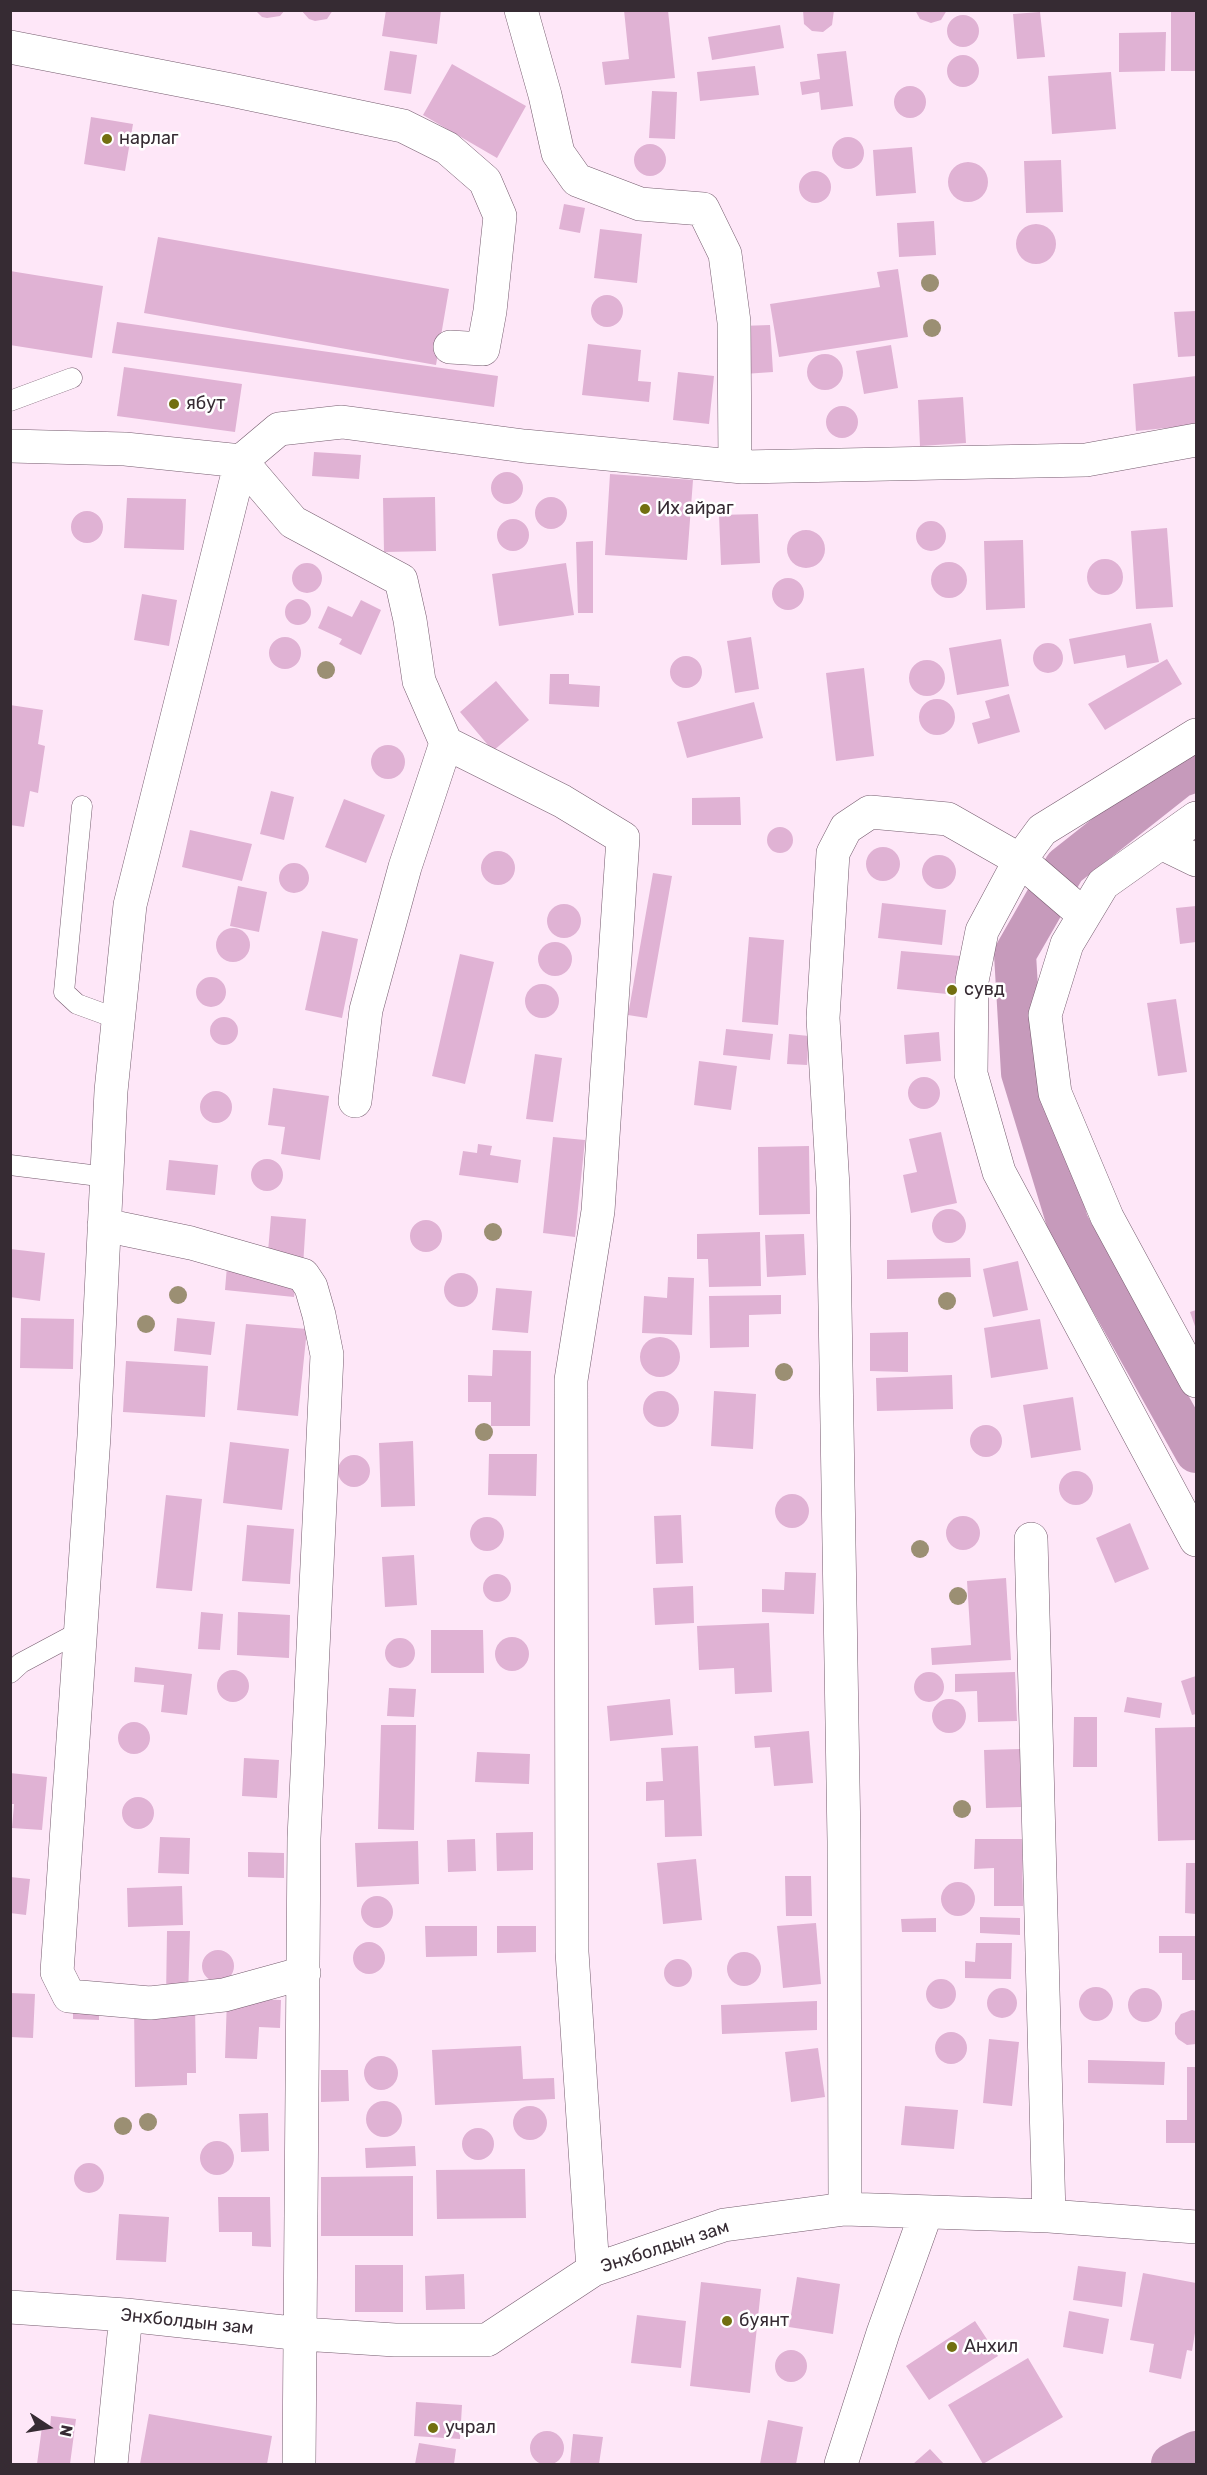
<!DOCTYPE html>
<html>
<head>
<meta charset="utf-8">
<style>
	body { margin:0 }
	#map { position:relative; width:1207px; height:2475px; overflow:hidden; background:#fee7f8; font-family:Rubik,sans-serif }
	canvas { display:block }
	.frame { position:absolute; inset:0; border:12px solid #362b33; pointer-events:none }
	.north { position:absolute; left:18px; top:2397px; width:60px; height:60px; -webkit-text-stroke:4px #fff; paint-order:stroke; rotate:102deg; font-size:16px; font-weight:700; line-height:24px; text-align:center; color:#362b33 }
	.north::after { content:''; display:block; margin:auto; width:21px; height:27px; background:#362b33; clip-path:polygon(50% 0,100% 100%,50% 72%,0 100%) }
</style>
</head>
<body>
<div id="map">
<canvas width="1207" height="2475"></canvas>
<div class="frame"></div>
<div class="north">N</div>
</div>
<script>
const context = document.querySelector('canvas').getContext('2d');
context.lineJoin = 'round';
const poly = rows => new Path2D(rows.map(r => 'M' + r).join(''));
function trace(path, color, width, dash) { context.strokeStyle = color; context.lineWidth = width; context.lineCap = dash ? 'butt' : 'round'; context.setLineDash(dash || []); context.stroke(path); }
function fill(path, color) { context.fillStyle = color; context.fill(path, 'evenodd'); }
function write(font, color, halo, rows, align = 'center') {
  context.font = font + ' Rubik,sans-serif'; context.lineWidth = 5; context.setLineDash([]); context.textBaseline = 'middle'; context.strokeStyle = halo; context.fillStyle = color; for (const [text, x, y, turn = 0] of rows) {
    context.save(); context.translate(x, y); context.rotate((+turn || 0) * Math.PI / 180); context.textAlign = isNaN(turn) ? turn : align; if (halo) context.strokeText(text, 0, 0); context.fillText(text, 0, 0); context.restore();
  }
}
trace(poly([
	[1196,771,1179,777,1065,867,1015,954,1022,1073,1068,1224,1196,1452],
	[1172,2464,1196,2452]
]), '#c69abb', 42);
fill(poly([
	[255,10,285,10,280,16,267,18,262,17],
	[301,10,333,10,327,19,315,21,309,19],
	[386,10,441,10,437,44,382,36],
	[624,10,668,10,675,78,605,85,602,62,629,59],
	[803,10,834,10,832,25,823,32,812,31,804,24],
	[915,10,947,10,941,20,931,23,920,19],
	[1171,10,1196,10,1196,71,1171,71],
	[1040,12,1045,57,1017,59,1013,14],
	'947 31a16 16 0 1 1 32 0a16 16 0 1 1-32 0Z',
	[780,25,784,48,712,60,708,37],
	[1166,32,1165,71,1119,72,1119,33],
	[390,51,417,55,411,94,384,90],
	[846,51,853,106,821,110,819,92,802,95,800,82,820,79,817,54],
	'947 71a16 16 0 1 1 32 0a16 16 0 1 1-32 0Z',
	[452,64,526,106,497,158,423,115],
	[755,66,759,95,700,101,697,72],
	[1111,72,1116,129,1052,134,1048,76],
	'894 102a16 16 0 1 1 32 0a16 16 0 1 1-32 0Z',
	[652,91,677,92,675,139,649,138],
	[91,117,133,124,125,171,84,164],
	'832 153a16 16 0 1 1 32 0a16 16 0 1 1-32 0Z',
	'634 160a16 16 0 1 1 32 0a16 16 0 1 1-32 0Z',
	[912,147,916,193,876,196,873,150],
	[1061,160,1063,212,1026,213,1024,161],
	'948 182a20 20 0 1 1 40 0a20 20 0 1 1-40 0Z',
	'799 187a16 16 0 1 1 32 0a16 16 0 1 1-32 0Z',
	[564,204,585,208,580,233,559,229],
	[934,221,936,255,899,257,897,223],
	'1016 244a20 20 0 1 1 40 0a20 20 0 1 1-40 0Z',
	[600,229,642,234,637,283,594,278],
	[158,237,449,289,436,365,144,313],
	[898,269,908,337,779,357,770,304,880,287,877,272],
	[10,271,103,286,92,358,10,345],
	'591 311a16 16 0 1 1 32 0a16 16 0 1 1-32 0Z',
	[1196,311,1196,356,1178,357,1174,312],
	[117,322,498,376,494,407,112,353],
	[770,325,773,372,744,374,741,326],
	[588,344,641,350,638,381,651,382,649,402,582,395],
	[891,345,898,388,864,394,856,351],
	'807 372a18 18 0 1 1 36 0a18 18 0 1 1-36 0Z',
	[124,367,242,384,235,432,117,416],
	[678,372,714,376,709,424,673,420],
	[1196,376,1196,425,1136,431,1133,384],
	[963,397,966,443,920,446,918,400],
	'826 422a16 16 0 1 1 32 0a16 16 0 1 1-32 0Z',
	[314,452,361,455,359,479,312,476],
	'491 488a16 16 0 1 1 32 0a16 16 0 1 1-32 0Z',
	[610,474,693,480,687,560,605,555],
	[435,497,436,551,384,552,383,498],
	'535 513a16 16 0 1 1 32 0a16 16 0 1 1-32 0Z',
	[127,498,186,499,184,550,124,548],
	'71 527a16 16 0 1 1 32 0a16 16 0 1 1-32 0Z',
	[758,514,760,563,721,565,719,515],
	'497 535a16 16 0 1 1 32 0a16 16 0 1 1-32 0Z',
	'916 536a15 15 0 1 1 30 0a15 15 0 1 1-30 0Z',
	[1167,528,1173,607,1136,609,1131,531],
	'787 549a19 19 0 1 1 38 0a19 19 0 1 1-38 0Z',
	[1023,540,1025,608,986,610,984,541],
	[593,541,593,613,578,613,576,542],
	'1087 577a18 18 0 1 1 36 0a18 18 0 1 1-36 0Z',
	'931 580a18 18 0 1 1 36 0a18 18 0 1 1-36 0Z',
	'292 578a15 15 0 1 1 30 0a15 15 0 1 1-30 0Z',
	[566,563,574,615,499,626,492,574],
	'772 594a16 16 0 1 1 32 0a16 16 0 1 1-32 0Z',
	[142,594,177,600,169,646,134,640],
	'285 612a13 13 0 1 1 26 0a13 13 0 1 1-26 0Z',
	[361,600,381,610,361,655,339,644,342,639,318,628,328,606,352,617],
	[1151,623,1159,662,1127,668,1125,655,1074,664,1069,639],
	'269 653a16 16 0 1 1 32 0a16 16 0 1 1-32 0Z',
	[751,637,759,689,735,693,727,641],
	[1001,639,1009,686,957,695,949,648],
	'1033 658a15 15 0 1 1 30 0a15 15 0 1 1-30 0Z',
	'670 672a16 16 0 1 1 32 0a16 16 0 1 1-32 0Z',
	[1167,659,1182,684,1105,730,1088,704],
	'909 678a18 18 0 1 1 36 0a18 18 0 1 1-36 0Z',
	[864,668,874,756,836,761,826,673],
	[550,674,569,674,569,684,600,686,599,707,549,704],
	[496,681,529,720,493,751,460,712],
	[1009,694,1020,732,978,744,972,723,990,718,985,701],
	'919 717a18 18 0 1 1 36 0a18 18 0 1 1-36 0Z',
	[754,702,763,738,687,758,677,722],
	[10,705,43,710,38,744,45,746,38,793,30,791,24,827,10,825],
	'371 762a17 17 0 1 1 34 0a17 17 0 1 1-34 0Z',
	[271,791,294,797,284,840,260,834],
	[740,797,741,825,692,825,692,798],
	[344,799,385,815,366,863,325,847],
	'767 840a13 13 0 1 1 26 0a13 13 0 1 1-26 0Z',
	[190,830,252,844,242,881,182,867],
	'866 864a17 17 0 1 1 34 0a17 17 0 1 1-34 0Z',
	'481 868a17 17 0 1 1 34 0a17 17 0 1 1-34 0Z',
	'922 872a17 17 0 1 1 34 0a17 17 0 1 1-34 0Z',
	'279 878a15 15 0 1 1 30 0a15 15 0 1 1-30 0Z',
	[653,873,672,876,647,1018,628,1015],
	[238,886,267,892,259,932,230,926],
	[882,903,946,910,942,945,878,938],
	'547 921a17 17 0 1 1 34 0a17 17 0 1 1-34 0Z',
	[1196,906,1196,942,1180,944,1176,908],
	'216 945a17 17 0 1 1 34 0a17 17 0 1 1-34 0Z',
	[322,931,358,939,342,1018,305,1010],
	[749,937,784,940,778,1025,742,1022],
	'538 959a17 17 0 1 1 34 0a17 17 0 1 1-34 0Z',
	[901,951,960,956,957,995,897,989],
	[460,954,494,962,465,1084,432,1076],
	'196 992a15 15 0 1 1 30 0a15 15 0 1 1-30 0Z',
	'525 1001a17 17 0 1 1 34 0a17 17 0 1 1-34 0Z',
	[1176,999,1187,1072,1158,1076,1147,1003],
	'210 1031a14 14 0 1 1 28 0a14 14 0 1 1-28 0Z',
	[726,1029,773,1034,770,1060,723,1055],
	[939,1032,941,1061,906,1064,904,1035],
	[789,1034,809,1036,807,1065,787,1064],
	[535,1054,562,1058,553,1122,526,1119],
	[699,1061,737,1066,731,1110,694,1105],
	'908 1093a16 16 0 1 1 32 0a16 16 0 1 1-32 0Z',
	[273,1088,329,1096,320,1160,281,1154,285,1127,268,1125],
	'200 1107a16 16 0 1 1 32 0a16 16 0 1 1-32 0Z',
	[941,1132,957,1203,911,1213,903,1175,917,1172,909,1139],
	[553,1137,585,1140,575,1237,543,1233],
	[478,1144,492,1146,490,1155,521,1160,518,1183,459,1175,463,1151,477,1153],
	[809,1146,810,1214,759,1215,758,1147],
	'251 1175a16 16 0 1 1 32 0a16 16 0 1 1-32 0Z',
	[169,1160,218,1165,215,1195,166,1190],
	'932 1226a17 17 0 1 1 34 0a17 17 0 1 1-34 0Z',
	[271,1216,306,1219,303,1266,267,1264],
	'410 1236a16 16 0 1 1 32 0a16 16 0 1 1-32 0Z',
	[760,1232,761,1286,709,1287,708,1259,697,1259,697,1234],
	[804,1234,806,1275,767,1277,765,1235],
	[10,1249,45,1253,40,1301,10,1297],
	[970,1258,971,1277,887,1279,887,1260],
	[1018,1261,1028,1310,993,1317,983,1269],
	[227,1266,297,1273,294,1297,225,1290],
	'444 1290a17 17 0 1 1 34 0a17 17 0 1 1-34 0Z',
	[668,1277,694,1278,692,1335,642,1333,644,1296,667,1298],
	[496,1288,532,1291,528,1333,492,1330],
	[781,1295,781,1314,749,1315,749,1347,710,1348,709,1296],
	[1196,1310,1196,1329,1190,1312],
	[21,1318,74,1319,73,1369,20,1368],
	[177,1318,215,1322,211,1355,174,1351],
	[1040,1319,1048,1369,991,1378,984,1328],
	[246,1324,307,1329,298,1416,237,1410],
	[908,1332,908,1372,870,1371,870,1333],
	'640 1357a20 20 0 1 1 40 0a20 20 0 1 1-40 0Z',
	[493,1350,531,1351,530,1426,491,1426,491,1402,468,1402,468,1375,492,1376],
	[126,1361,208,1366,205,1417,123,1412],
	[952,1375,953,1409,877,1411,876,1378],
	'643 1409a18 18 0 1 1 36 0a18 18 0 1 1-36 0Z',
	[714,1391,756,1394,753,1449,711,1446],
	[1073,1397,1081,1450,1031,1458,1023,1405],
	'970 1441a16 16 0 1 1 32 0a16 16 0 1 1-32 0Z',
	[413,1441,415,1506,381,1507,379,1443],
	[230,1442,289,1449,282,1510,223,1503],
	[489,1454,537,1454,536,1496,488,1495],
	'338 1471a16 16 0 1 1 32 0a16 16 0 1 1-32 0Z',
	'1059 1488a17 17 0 1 1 34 0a17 17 0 1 1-34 0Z',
	'775 1511a17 17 0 1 1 34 0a17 17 0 1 1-34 0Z',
	[166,1495,202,1499,192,1591,156,1588],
	[681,1515,683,1563,656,1564,654,1516],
	'946 1533a17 17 0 1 1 34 0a17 17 0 1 1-34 0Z',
	'470 1534a17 17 0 1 1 34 0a17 17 0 1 1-34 0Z',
	[1130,1523,1149,1569,1115,1583,1096,1538],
	[247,1525,294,1529,290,1584,242,1581],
	[414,1555,417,1605,385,1607,382,1557],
	[785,1572,816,1573,814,1614,762,1612,762,1589,784,1590],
	'483 1588a14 14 0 1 1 28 0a14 14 0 1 1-28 0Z',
	[1006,1578,1011,1660,932,1665,931,1648,971,1645,967,1581],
	[693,1586,694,1623,655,1625,653,1588],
	[201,1612,223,1614,220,1650,198,1649],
	[238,1612,290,1615,289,1658,237,1655],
	[769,1623,772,1692,735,1694,734,1668,699,1670,697,1626],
	[431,1630,483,1630,484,1673,431,1673],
	'495 1654a17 17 0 1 1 34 0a17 17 0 1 1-34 0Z',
	'385 1653a15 15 0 1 1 30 0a15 15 0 1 1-30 0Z',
	[135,1667,192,1674,187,1715,161,1712,164,1685,134,1682],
	'217 1686a16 16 0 1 1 32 0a16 16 0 1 1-32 0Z',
	[1015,1672,1017,1721,978,1722,977,1691,955,1692,955,1674],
	'914 1687a15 15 0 1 1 30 0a15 15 0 1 1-30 0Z',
	[1196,1676,1196,1714,1192,1715,1181,1681],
	[389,1688,416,1689,414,1717,387,1716],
	[1127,1697,1162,1703,1160,1718,1124,1712],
	[670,1699,673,1735,610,1741,607,1706],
	'932 1716a17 17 0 1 1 34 0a17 17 0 1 1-34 0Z',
	[1074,1717,1097,1717,1097,1767,1073,1767],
	'118 1738a16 16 0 1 1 32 0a16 16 0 1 1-32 0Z',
	[381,1725,416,1725,414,1830,378,1829],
	[1196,1727,1196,1840,1158,1841,1155,1728],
	[809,1731,813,1783,774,1786,770,1747,755,1748,754,1736],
	[698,1746,702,1836,665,1837,664,1800,646,1801,646,1782,663,1781,661,1748],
	[1021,1749,1022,1807,986,1808,984,1750],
	[477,1752,530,1754,529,1784,475,1782],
	[244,1758,279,1760,277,1798,242,1796],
	[10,1773,47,1777,42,1830,12,1828,14,1804,10,1804],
	'122 1813a16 16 0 1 1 32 0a16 16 0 1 1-32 0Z',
	[533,1832,533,1870,497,1871,496,1833],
	[160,1837,190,1838,189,1874,158,1873],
	[475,1839,476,1871,448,1872,447,1840],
	[975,1839,1022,1839,1023,1906,994,1906,994,1868,974,1869],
	[418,1841,419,1884,357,1887,355,1843],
	[248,1852,284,1853,284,1878,248,1877],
	[696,1859,702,1920,663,1924,657,1863],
	[1186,1863,1196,1863,1196,1914,1185,1913],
	[785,1876,811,1876,812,1916,786,1916],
	[10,1877,30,1879,26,1915,10,1913],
	'941 1899a17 17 0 1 1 34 0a17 17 0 1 1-34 0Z',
	[182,1886,183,1925,128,1927,127,1888],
	'361 1912a16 16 0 1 1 32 0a16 16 0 1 1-32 0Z',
	[980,1917,1020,1918,1020,1935,980,1933],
	[936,1918,936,1932,902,1932,901,1919],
	[816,1923,821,1984,783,1988,777,1926],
	[425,1926,477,1926,477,1956,426,1957],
	[497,1926,536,1926,536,1952,497,1953],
	[167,1931,190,1931,188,1998,166,1998],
	[1159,1936,1196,1936,1196,1980,1182,1980,1182,1953,1159,1953],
	'353 1958a16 16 0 1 1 32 0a16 16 0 1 1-32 0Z',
	[976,1943,1012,1943,1011,1979,965,1978,965,1961,975,1962],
	'202 1966a16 16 0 1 1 32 0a16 16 0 1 1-32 0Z',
	'727 1969a17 17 0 1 1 34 0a17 17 0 1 1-34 0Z',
	'664 1973a14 14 0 1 1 28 0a14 14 0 1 1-28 0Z',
	'926 1994a15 15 0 1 1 30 0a15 15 0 1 1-30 0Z',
	'1079 2004a17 17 0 1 1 34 0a17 17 0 1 1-34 0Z',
	'1128 2005a17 17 0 1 1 34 0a17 17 0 1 1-34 0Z',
	'987 2003a15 15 0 1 1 30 0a15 15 0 1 1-30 0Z',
	[10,1993,35,1994,33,2038,10,2037],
	[227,1998,281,2000,280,2028,259,2027,257,2059,225,2058],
	[73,1999,99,1999,99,2020,73,2019],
	[817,2001,817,2030,722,2034,721,2005],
	[195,2003,196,2073,187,2073,187,2085,135,2087,134,2005],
	[1192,2010,1196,2011,1196,2044,1187,2045,1178,2039,1175,2034,1175,2023,1181,2014],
	'935 2048a16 16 0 1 1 32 0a16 16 0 1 1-32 0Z',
	[989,2039,1019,2042,1012,2106,983,2103],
	[521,2046,523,2079,554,2078,555,2099,435,2105,432,2050],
	[818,2048,825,2097,791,2102,785,2052],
	'364 2073a17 17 0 1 1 34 0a17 17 0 1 1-34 0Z',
	[1088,2060,1165,2062,1164,2085,1088,2083],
	[1187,2067,1196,2067,1196,2143,1166,2143,1166,2120,1187,2120],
	[321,2070,348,2070,349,2101,321,2102],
	'366 2119a18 18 0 1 1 36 0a18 18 0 1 1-36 0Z',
	[905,2106,958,2110,954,2149,901,2145],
	'513 2123a17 17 0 1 1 34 0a17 17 0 1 1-34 0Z',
	[268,2113,269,2151,241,2152,239,2114],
	'462 2144a16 16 0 1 1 32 0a16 16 0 1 1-32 0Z',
	'200 2158a17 17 0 1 1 34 0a17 17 0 1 1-34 0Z',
	[415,2146,416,2166,366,2168,365,2148],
	'74 2178a15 15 0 1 1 30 0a15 15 0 1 1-30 0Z',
	[525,2169,526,2218,437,2219,436,2170],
	[413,2176,413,2236,321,2236,321,2177],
	[218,2197,270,2197,271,2247,252,2246,252,2232,219,2232],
	[119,2214,169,2217,166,2262,116,2260],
	[355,2265,403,2265,403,2312,355,2312],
	[1078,2266,1126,2272,1122,2307,1073,2300],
	[1143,2273,1196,2283,1196,2327,1192,2351,1187,2350,1181,2379,1149,2372,1154,2344,1130,2340],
	[464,2274,465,2309,426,2310,425,2276],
	[797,2277,840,2284,833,2334,789,2327],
	[701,2282,761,2289,750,2393,690,2386],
	[1069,2311,1109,2319,1103,2354,1063,2347],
	[637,2315,686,2321,681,2368,631,2363],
	[975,2321,998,2356,929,2400,906,2366],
	'775 2366a16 16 0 1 1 32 0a16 16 0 1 1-32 0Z',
	[1028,2358,1063,2417,983,2464,948,2405],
	[416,2402,462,2405,460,2439,414,2436],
	[149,2414,272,2436,267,2464,140,2464],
	[51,2416,76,2419,70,2464,37,2464,42,2427,50,2428],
	[768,2420,803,2427,796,2464,760,2464],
	'530 2448a17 17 0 1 1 34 0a17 17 0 1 1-34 0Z',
	[573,2434,603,2437,599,2464,570,2464],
	[419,2443,456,2449,454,2464,415,2464],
	[930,2449,944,2464,913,2464]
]), '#e0b2d4');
const service = poly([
	[10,401,72,378],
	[82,806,64,992,77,1004,118,1019],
	[10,1165,107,1177],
	[10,1673,21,1663,79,1632]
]);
const minor = poly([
	[521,10,545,95,558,153,577,180,640,204,703,209,725,254,734,322,735,466],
	[10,47,231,90,403,126,447,148,485,181,500,216,490,311,483,349,450,347],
	[10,446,125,449,241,461,293,522,401,580,410,620,419,681,446,743,562,801,623,838,598,1211,571,1380,572,1952,593,2270],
	[1196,735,1042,830,1020,860,982,931,972,981,971,1074,999,1172,1196,1540],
	[1196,818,1103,884,1067,944,1045,1015,1055,1093,1107,1217,1196,1381],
	[1161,843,1196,860],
	[355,1101,366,1010,405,867,446,743],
	[104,1225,191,1243,303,1275,311,1287,319,1315,327,1355,304,1838,299,2464],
	[1031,1539,1049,2216],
	[304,1973,224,1995,150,2003,69,1996,57,1972,94,1436,111,1091,130,905,241,461,279,429,342,422,524,446,743,467,1086,460,1196,440],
	[845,2209,844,1841,833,1187,823,1018,833,853,846,828,870,812,948,819,1020,860,1084,915],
	[10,2307,126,2315,302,2334,395,2340,487,2340,593,2270,724,2225,845,2209,1049,2216,1196,2227],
	[111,2464,126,2315],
	[841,2464,883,2333,926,2213]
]);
trace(service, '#755c6e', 21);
trace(minor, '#755c6e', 34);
trace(service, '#fff', 20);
trace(minor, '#fff', 33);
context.fillStyle = '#9b8f73';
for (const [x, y] of [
	[930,283],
	[932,328],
	[326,670],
	[493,1232],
	[178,1295],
	[947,1301],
	[146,1324],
	[784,1372],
	[484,1432],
	[920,1549],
	[958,1596],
	[962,1809],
	[148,2122],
	[123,2126]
]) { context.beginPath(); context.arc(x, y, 9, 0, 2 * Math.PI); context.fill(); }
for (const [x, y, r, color] of [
	[107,139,6,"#726f10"],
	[174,404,6,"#726f10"],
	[645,509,6,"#726f10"],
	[952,990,6,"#726f10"],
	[727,2321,6,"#726f10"],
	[952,2347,6,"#726f10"],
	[433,2428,6,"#726f10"]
]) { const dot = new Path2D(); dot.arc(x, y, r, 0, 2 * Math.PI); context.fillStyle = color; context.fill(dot); trace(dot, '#fff', 2); }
write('18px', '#362b33', '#fff', [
	["нарлаг",119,139],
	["ябут",186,404],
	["Их айраг",657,509],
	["сувд",964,990],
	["буянт",739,2321],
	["Анхил",964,2347],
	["учрал",445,2428]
], 'left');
write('18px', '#362b33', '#fff', [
	["Энхболдын зам",665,2247,-18],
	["Энхболдын зам",187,2322,6]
]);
</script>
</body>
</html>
